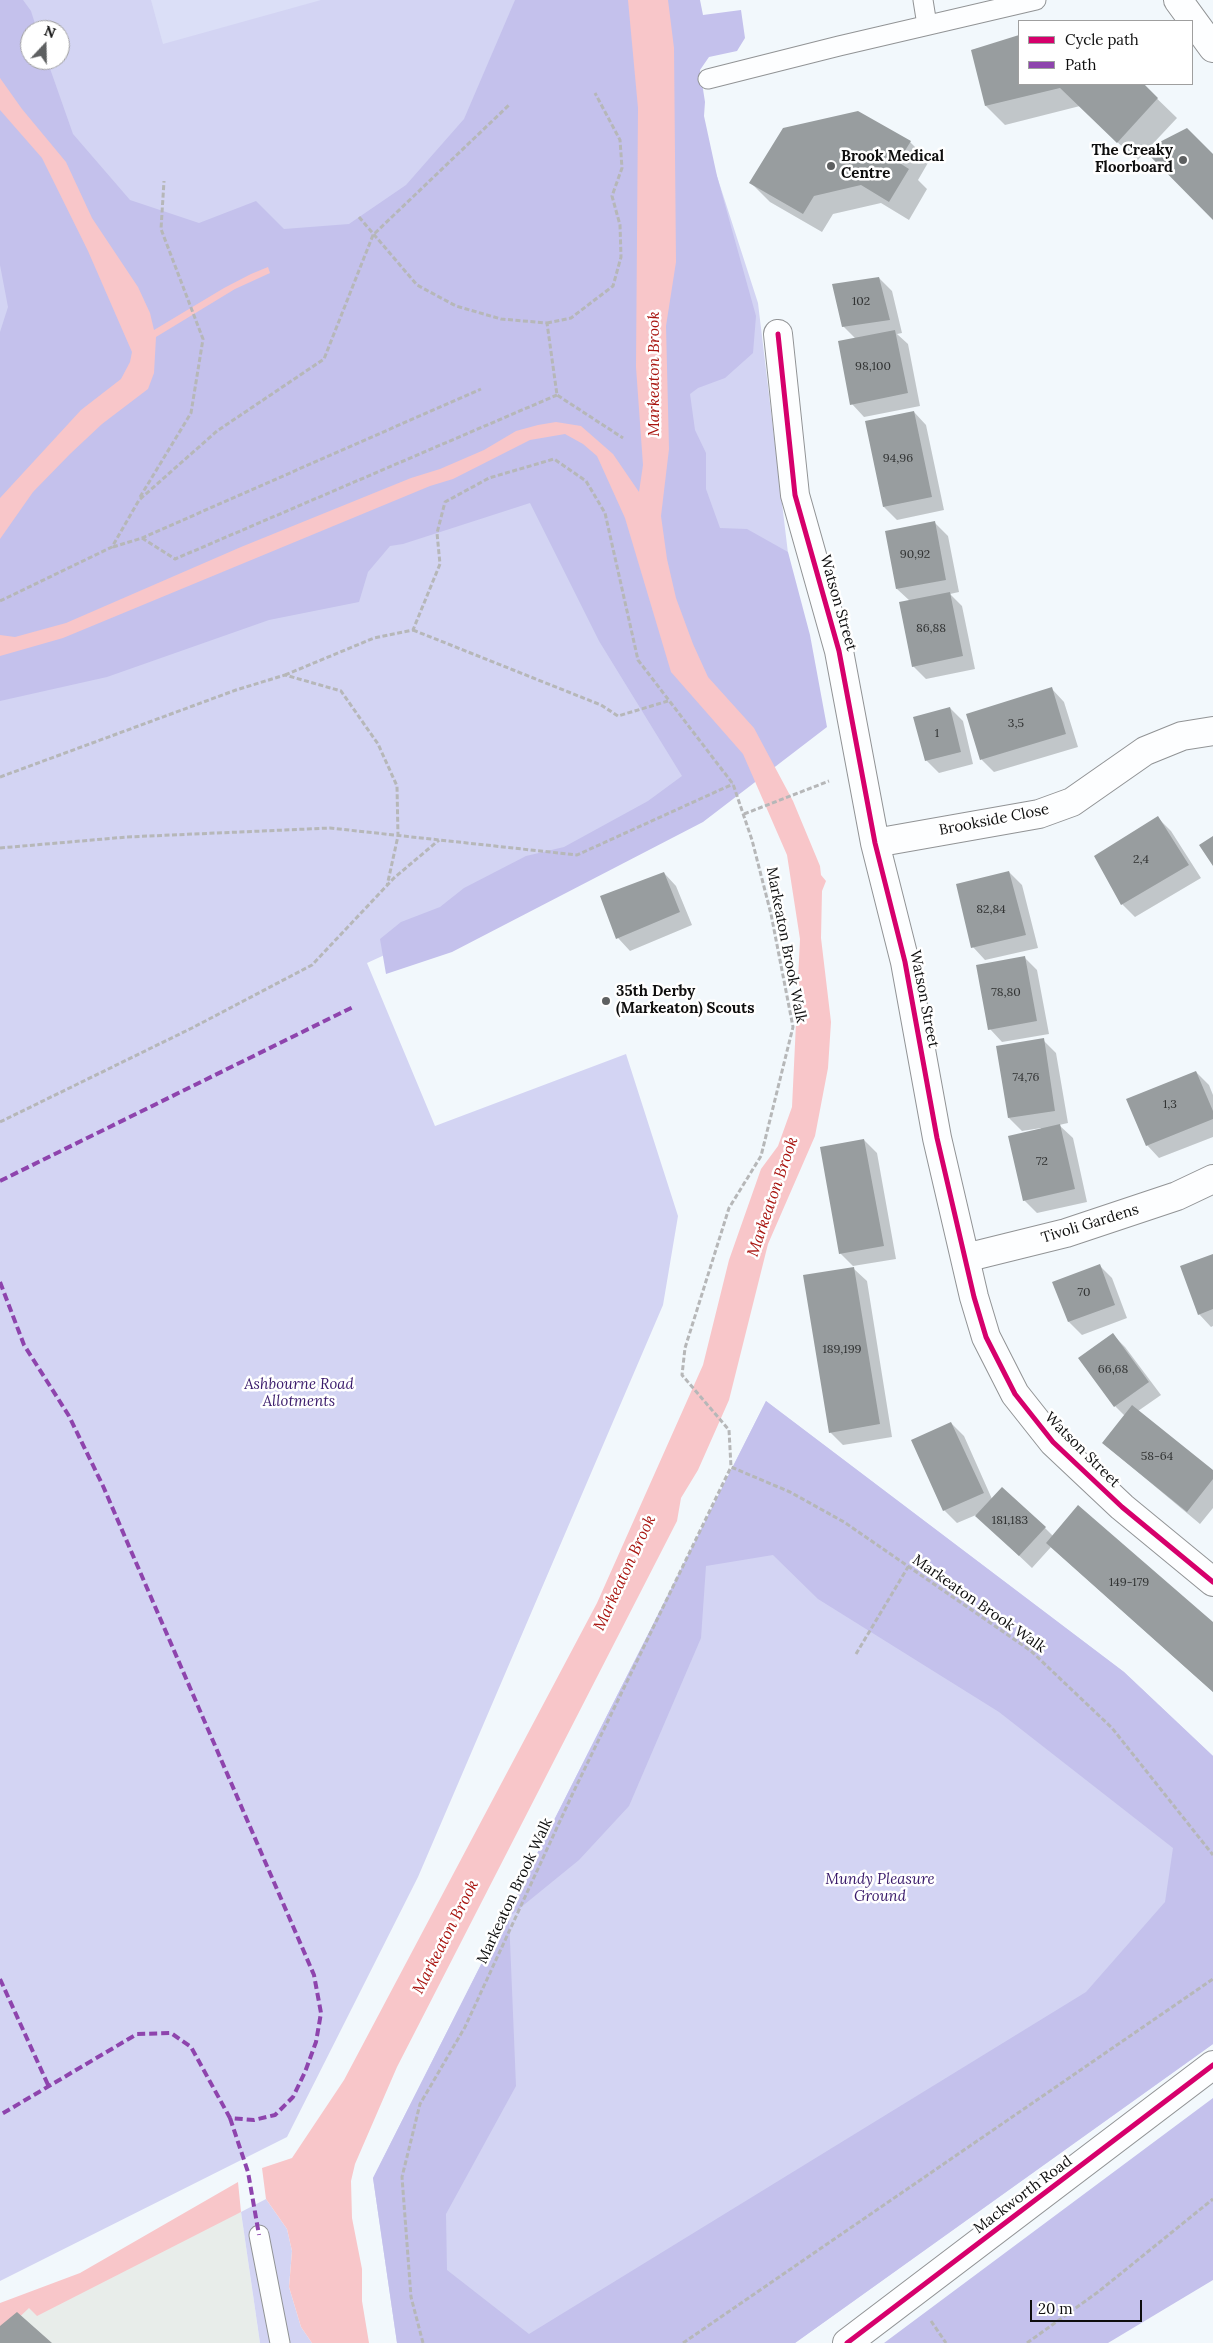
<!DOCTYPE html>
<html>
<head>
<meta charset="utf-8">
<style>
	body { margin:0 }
	#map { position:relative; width:1213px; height:2343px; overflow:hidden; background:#f2f8fc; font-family:Lora,serif }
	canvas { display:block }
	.legend { position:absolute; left:1018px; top:20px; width:175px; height:65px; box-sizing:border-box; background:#fff; border:1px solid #9f9f9f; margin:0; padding:6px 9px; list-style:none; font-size:15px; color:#0e0e0e }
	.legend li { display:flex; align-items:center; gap:10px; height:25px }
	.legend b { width:25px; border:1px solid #9f9f9f }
	.north { position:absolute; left:20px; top:20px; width:50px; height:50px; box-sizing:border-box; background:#fff; border:1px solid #9f9f9f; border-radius:50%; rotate:21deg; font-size:14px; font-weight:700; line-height:20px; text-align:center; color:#0e0e0e }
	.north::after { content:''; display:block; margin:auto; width:18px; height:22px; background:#5e6061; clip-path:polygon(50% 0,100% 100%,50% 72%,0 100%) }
	.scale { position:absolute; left:1030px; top:2300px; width:112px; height:22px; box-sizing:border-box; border:2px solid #0e0e0e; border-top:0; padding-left:6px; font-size:15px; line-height:18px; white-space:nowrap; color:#0e0e0e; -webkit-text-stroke:4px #fff; paint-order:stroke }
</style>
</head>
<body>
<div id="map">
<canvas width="1213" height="2343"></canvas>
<ul class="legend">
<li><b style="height:6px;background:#d6006c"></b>Cycle path</li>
<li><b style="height:6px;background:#8e44ad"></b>Path</li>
</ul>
<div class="north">N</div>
<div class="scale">20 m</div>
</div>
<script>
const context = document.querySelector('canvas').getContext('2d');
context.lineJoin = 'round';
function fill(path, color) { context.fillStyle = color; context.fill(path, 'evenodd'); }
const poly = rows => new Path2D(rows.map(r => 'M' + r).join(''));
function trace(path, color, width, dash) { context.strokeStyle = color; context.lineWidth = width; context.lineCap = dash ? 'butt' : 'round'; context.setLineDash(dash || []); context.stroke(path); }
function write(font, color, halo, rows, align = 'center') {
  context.font = font + ' Lora,serif'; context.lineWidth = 5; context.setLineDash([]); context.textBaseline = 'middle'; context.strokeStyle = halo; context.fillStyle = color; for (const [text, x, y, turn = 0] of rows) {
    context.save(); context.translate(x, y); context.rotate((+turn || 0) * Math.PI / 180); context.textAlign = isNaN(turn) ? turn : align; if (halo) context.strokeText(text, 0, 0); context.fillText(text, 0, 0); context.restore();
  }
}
fill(poly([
	[241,2212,260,2343,0,2343,0,2320,154,2243]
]), '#e8edea');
fill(poly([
	[0,0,660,0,758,303,799,645,728,798,367,963,435,1126,626,1054,678,1216,663,1305,418,1877,287,2137,0,2281],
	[30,30,60,30,60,60,30,60],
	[766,1401,1124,1672,1213,1756,1213,2044,795,2343,397,2343,373,2178],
	[266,2199,287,2229,292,2251,289,2287,301,2327,312,2343,260,2343,241,2212]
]), '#d3d4f3');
fill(poly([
	[0,0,23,0,31,11,37,30,30,30,30,60,47,60,73,134,130,200,199,223,256,201,284,229,349,224,406,185,464,119,515,0,700,0,703,15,741,10,745,38,737,51,709,57,700,70,705,102,704,116,717,176,756,316,753,353,725,378,698,388,690,394,695,430,706,453,706,489,720,528,747,529,788,552,810,635,827,727,703,822,452,952,386,974,380,939,401,922,440,907,464,888,526,856,564,847,648,801,682,776,599,641,530,503,403,544,390,546,368,572,359,602,269,620,107,677,0,701,0,332,8,307,0,265],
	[766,1401,1124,1672,1213,1756,1213,2044,795,2343,397,2343,373,2178],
	[773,1555,818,1599,999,1712,1173,1848,1165,1902,1086,1992,529,2334,447,2270,446,2214,516,2086,509,1917,579,1860,629,1806,701,1638,706,1566],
	[1213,2098,1213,2280,1108,2343,884,2343]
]), '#c4c1ec');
fill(poly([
	[151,0,321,0,163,44]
]), '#dbdff7');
fill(poly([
	[628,0,668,0,674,48,676,262,666,326,669,449,661,516,667,559,676,598,693,644,708,677,754,728,793,801,820,866,821,875,826,881,822,891,821,938,831,1022,828,1068,815,1136,768,1244,729,1400,698,1470,681,1498,677,1521,397,2067,355,2164,351,2181,352,2218,362,2269,362,2301,369,2343,312,2343,301,2327,289,2287,292,2251,287,2229,266,2199,262,2168,292,2158,344,2080,597,1603,703,1365,729,1260,761,1169,778,1146,792,1107,800,939,787,855,743,754,671,672,625,518,597,456,583,444,565,434,530,440,453,479,430,486,63,638,0,656,0,635,15,637,66,623,241,547,411,478,440,469,484,450,516,431,538,425,556,422,581,426,613,454,639,492,643,465,636,367,638,108],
	[0,78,22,109,66,162,92,218,138,287,150,313,154,330,224,288,251,274,268,267,270,273,235,289,156,337,154,373,148,389,102,424,70,454,33,492,0,539,0,498,81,410,121,379,130,362,132,352,88,251,42,158,0,110],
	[238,2182,241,2212,37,2316,29,2308,11,2325,0,2330,0,2303,80,2273]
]), '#f8c6c9');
fill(poly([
	[1019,37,1019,84,1142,84,1177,118,1147,150,1213,155,1213,218,1146,151,1137,161,1080,106,1005,125,986,106,972,50],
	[910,142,929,161,918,180,927,189,909,220,881,203,833,214,822,232,770,202,751,183],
	[879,278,892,291,902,333,897,334,908,344,920,406,864,417,852,404,856,339,843,326],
	[914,412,926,425,944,510,897,520,884,507,866,422],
	[935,523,948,536,959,592,950,594,962,606,975,669,926,679,913,666,910,601,897,589],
	[1052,689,1064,702,1078,747,994,772,982,760,968,715],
	[950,708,963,721,973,764,939,773,926,760],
	[1158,818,1171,831,1201,878,1135,917,1122,904],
	[1009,872,1022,885,1038,948,985,960,973,947],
	[664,873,676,886,692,925,630,951,618,938],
	[1024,957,1037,970,1049,1034,1002,1042,990,1029],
	[1043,1040,1056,1053,1068,1123,1059,1125,1073,1138,1087,1202,1037,1213,1024,1200,1041,1128,1022,1131,1009,1118],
	[1196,1072,1209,1085,1213,1095,1213,1137,1159,1158,1147,1145],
	[864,1140,877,1153,896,1259,853,1266,840,1253],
	[1213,1255,1213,1326,1211,1327,1199,1314],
	[1099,1265,1112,1278,1127,1318,1082,1335,1069,1322,1054,1283],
	[854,1269,867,1281,892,1437,843,1445,830,1432],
	[1112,1334,1125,1347,1161,1395,1138,1411,1213,1472,1213,1508,1200,1524,1103,1443,1125,1416,1115,1406],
	[951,1423,964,1436,992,1499,1045,1528,1053,1536,1213,1624,1213,1692,1051,1547,1032,1568,976,1515,957,1523,944,1510]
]), '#0003');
fill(poly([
	[1019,35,1019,84,1144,84,1158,98,1117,143,1060,88,985,106,971,50],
	[858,111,911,141,898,162,909,169,889,202,861,185,814,196,803,214,749,183,783,128],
	[1187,128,1213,154,1213,220,1144,150],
	[879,277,890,320,842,327,832,284],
	[895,330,908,393,850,405,838,341],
	[914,411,932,497,883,507,865,421],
	[935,521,946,580,896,589,885,531],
	[950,592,963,656,912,667,899,602],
	[1052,687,1066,734,980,760,966,714],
	[950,707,961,752,925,761,913,717],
	[1158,816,1189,865,1121,905,1094,856],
	[1213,836,1213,866,1199,845],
	[1009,871,1026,935,971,948,956,884],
	[664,872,680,912,616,939,600,896],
	[1025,956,1037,1021,988,1030,976,965],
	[1044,1038,1055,1111,1008,1118,996,1046],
	[1196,1071,1213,1111,1213,1119,1146,1146,1126,1099],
	[1060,1124,1075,1189,1023,1201,1008,1136],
	[864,1139,884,1246,839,1254,820,1147],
	[1213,1254,1213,1309,1198,1315,1180,1266],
	[1100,1264,1115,1305,1068,1322,1052,1282],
	[854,1267,880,1424,829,1433,803,1275],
	[1113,1333,1149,1382,1114,1407,1078,1358],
	[1132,1405,1213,1470,1213,1479,1187,1512,1102,1443],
	[951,1422,984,1493,943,1511,911,1440],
	[1002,1487,1046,1527,1019,1556,975,1516],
	[1078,1505,1213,1622,1213,1692,1046,1543],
	[17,2312,52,2343,0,2343,0,2326]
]), '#989d9f');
const service = poly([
	[923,0,927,25],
	[708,79,839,46,1036,0],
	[259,2235,280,2343]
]);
const minor = poly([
	[778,334,795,495,839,651,875,843,905,962,937,1138,974,1297,986,1337,1015,1394,1053,1442,1122,1507,1213,1582],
	[875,843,1039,814,1072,802,1145,751,1182,736,1213,731],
	[965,1258,1066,1233,1177,1196,1213,1179]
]);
const tertiary = poly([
	[1178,0,1213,48],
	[847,2343,1213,2065]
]);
trace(service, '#919395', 21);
trace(minor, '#919395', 30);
trace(tertiary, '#919395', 30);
trace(poly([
	[359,217,417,285,456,306,501,319,547,323,557,395,623,438],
	[547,323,571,318,613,286,621,257,620,225,612,196,622,168,620,140,595,93],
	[140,497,191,413,203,339,161,229,164,181],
	[142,538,175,559,557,395],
	[113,547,142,538,481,389],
	[0,601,112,547,139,500,217,431,324,359,373,235,509,105],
	[413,630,601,705,618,716,668,701],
	[285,675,374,638,413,630,440,564,437,533,445,502,489,478,554,459,586,481,605,513,638,660,733,784,752,840,771,914,793,1027,761,1156,729,1208,685,1348,682,1375,729,1430,731,1467,790,1492,844,1522,1031,1651,1112,1728,1213,1855],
	[0,777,236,690,285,675,341,691,378,744,397,786,398,836,387,886],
	[744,814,829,781],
	[0,848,127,837,330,828,577,855,733,784],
	[0,1122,192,1028,312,965,394,878,439,840],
	[856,1654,908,1567],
	[931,2321,946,2343],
	[423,2343,411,2297,402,2177,420,2104,465,2027,572,1795,731,1467],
	[683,2343,1213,1979],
	[1027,2343,1098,2292,1213,2199]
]), '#b6b7b8', 3, [5, 2.5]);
trace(service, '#fdfeff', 19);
trace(minor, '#fdfeff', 28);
trace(tertiary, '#fdfeff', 28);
trace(poly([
	[0,1181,355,1006],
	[0,1282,24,1345,69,1416,103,1486,314,1975,321,2013,316,2042,305,2072,293,2097,275,2115,254,2120,230,2118,191,2047,171,2033,137,2034,0,2115],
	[0,1979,49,2087],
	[230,2118,248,2172,259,2235]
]), '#8e44ad', 4, [8, 4]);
trace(poly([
	[778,334,795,495,839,651,875,843,905,962,937,1138,974,1297,986,1337,1015,1394,1053,1442,1122,1507,1213,1582],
	[847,2343,1213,2065]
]), '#d6006c', 5);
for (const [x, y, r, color] of [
	[1183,160,5,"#5e6061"],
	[831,166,5,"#5e6061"],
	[606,1001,5,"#5e6061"]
]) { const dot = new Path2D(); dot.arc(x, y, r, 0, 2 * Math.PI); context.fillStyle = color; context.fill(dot); trace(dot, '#fff', 2); }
write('12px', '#303232', null, [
	["102",861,302],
	["98,100",873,367],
	["94,96",898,459],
	["90,92",915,555],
	["86,88",931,629],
	["3,5",1016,724],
	["1",937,734],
	["2,4",1141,860],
	["82,84",991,910],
	["78,80",1006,993],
	["74,76",1026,1078],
	["1,3",1170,1105],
	["72",1042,1162],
	["70",1084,1293],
	["189,199",842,1350],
	["66,68",1113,1370],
	["58-64",1157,1457],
	["181,183",1010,1521],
	["149-179",1129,1583]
]);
write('bold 15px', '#0e0e0e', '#fff', [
	["The Creaky",1173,151,"right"],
	["Floorboard",1173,168,"right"],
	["Brook Medical",841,157],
	["Centre",841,174],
	["35th Derby",616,992],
	["(Markeaton) Scouts",616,1009]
], 'left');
write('15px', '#0e0e0e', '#fff', [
	["Watson Street",838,603,74],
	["Brookside Close",994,820,-11],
	["Markeaton Brook Walk",786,945,79],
	["Watson Street",924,999,79],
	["Tivoli Gardens",1090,1224,-17],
	["Watson Street",1082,1450,45],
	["Markeaton Brook Walk",979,1604,35],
	["Markeaton Brook Walk",515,1891,-65],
	["Mackworth Road",1023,2195,-37]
]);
write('italic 15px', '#391a6a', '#fff', [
	["Ashbourne Road",299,1385],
	["Allotments",299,1402],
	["Mundy Pleasure",880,1880],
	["Ground",880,1897]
]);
write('italic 16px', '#a8140f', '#fff', [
	["Markeaton Brook",654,374,-90],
	["Markeaton Brook",773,1197,-71],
	["Markeaton Brook",625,1573,-65],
	["Markeaton Brook",446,1937,-63]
]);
</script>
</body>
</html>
